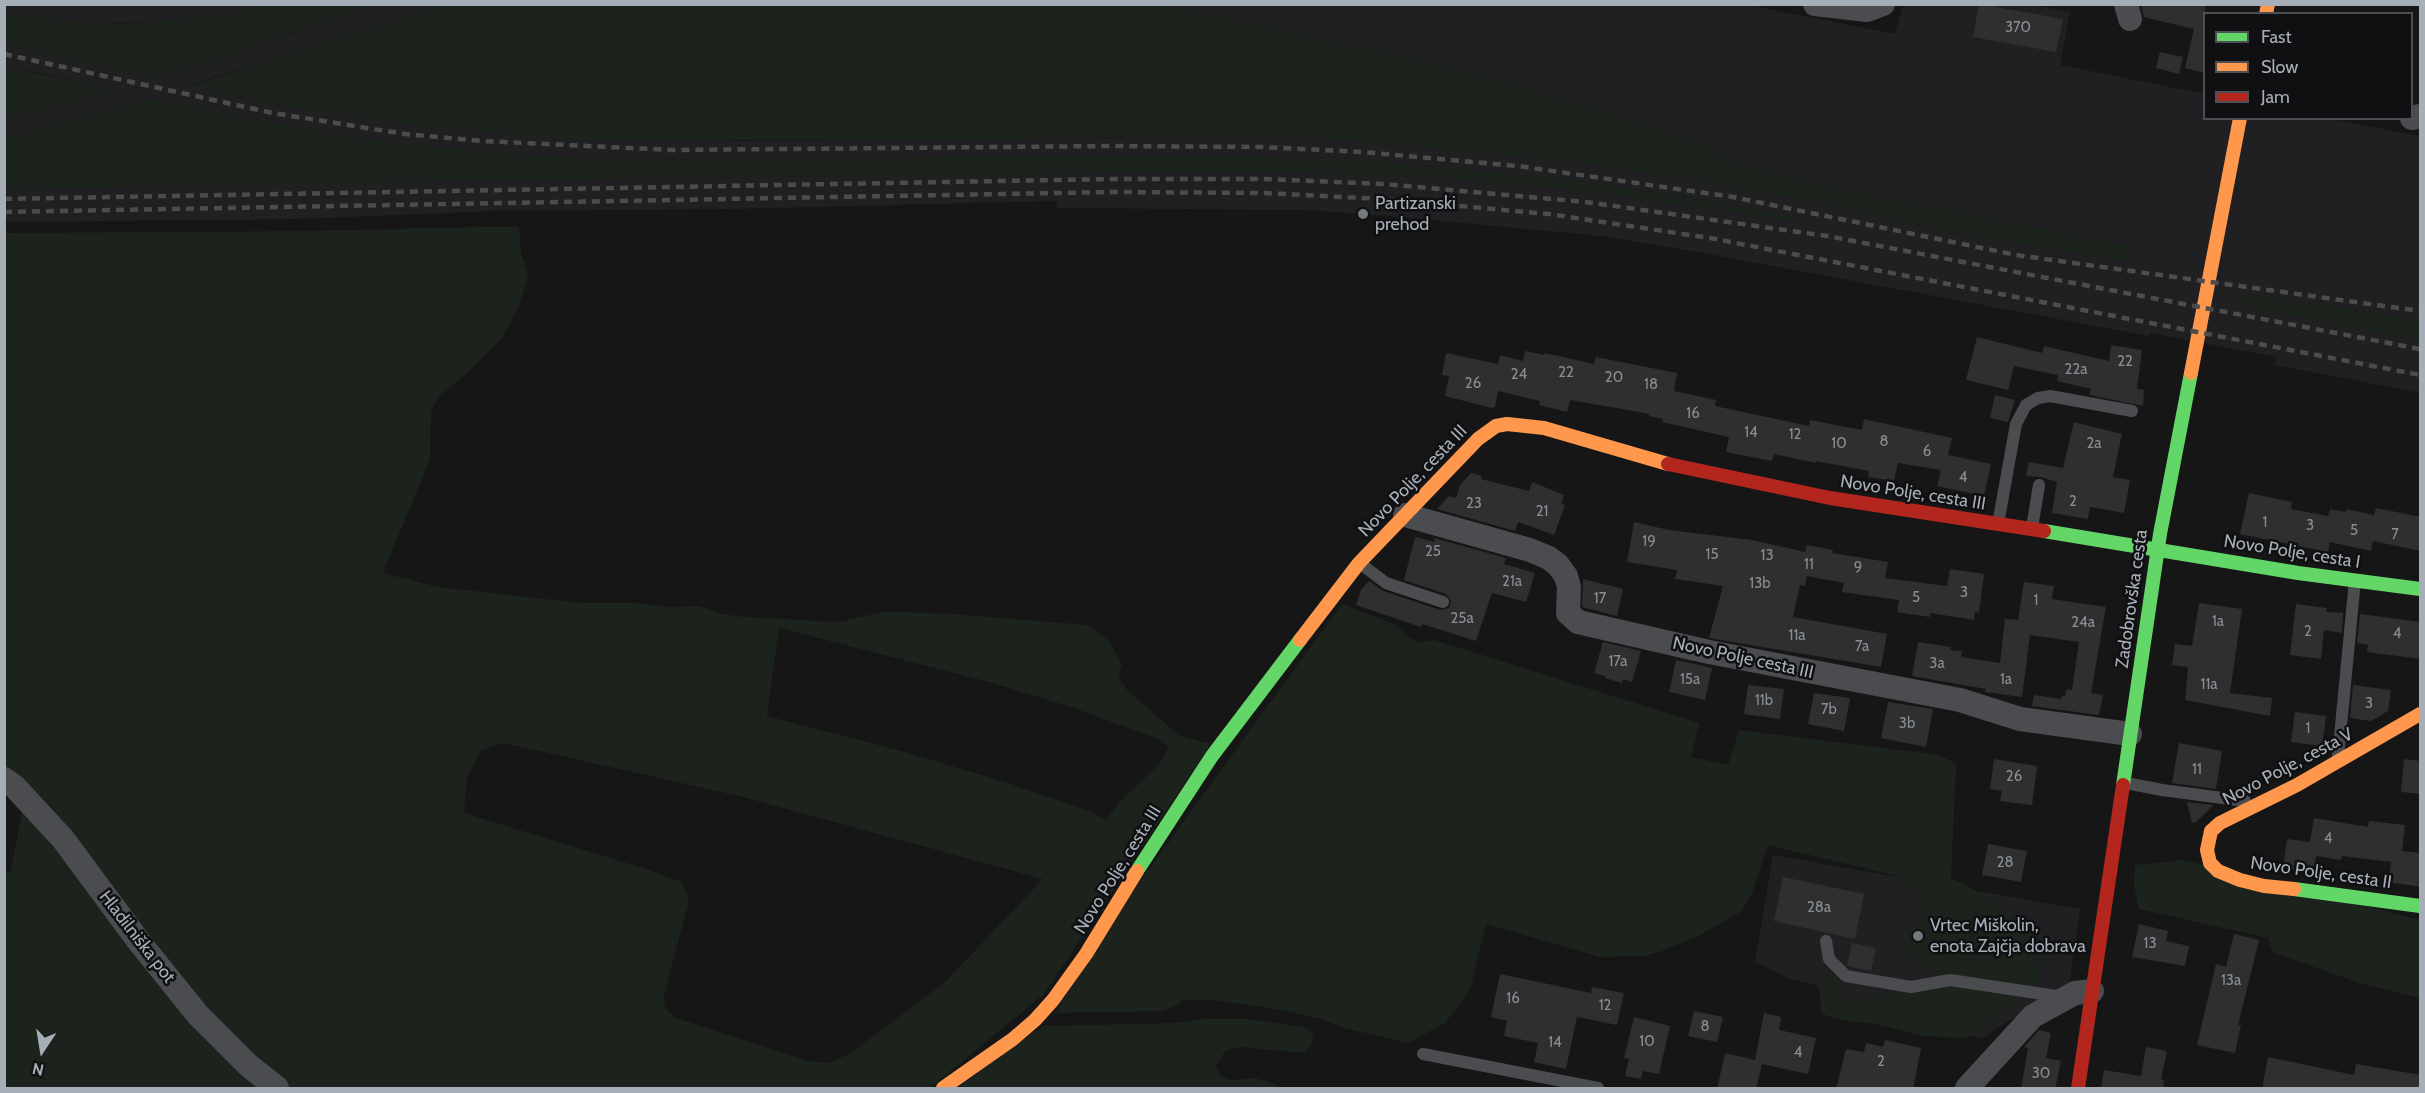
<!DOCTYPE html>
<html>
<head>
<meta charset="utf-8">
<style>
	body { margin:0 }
	#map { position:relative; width:2425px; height:1093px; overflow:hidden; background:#161616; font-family:Cabin,sans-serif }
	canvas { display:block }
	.frame { position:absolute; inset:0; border:6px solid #a6aeb7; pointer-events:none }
	.legend { position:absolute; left:2203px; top:12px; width:210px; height:108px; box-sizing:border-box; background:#101012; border:2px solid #4c4f54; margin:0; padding:8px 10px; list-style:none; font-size:18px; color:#a6aeb7 }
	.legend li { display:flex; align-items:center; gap:12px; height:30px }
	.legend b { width:30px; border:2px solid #4c4f54 }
	.north { position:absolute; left:12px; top:1021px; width:60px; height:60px; -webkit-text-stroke:4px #101012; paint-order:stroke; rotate:192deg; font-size:16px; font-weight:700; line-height:24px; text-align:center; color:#a6aeb7 }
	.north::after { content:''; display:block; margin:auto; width:21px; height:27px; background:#a6aeb7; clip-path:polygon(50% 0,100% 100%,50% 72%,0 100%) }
</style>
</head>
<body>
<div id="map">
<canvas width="2425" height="1093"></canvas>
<div class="frame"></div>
<ul class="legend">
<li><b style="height:8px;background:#63d668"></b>Fast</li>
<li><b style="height:8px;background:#ff974d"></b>Slow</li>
<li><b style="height:8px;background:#b3261e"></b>Jam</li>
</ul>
<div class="north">N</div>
</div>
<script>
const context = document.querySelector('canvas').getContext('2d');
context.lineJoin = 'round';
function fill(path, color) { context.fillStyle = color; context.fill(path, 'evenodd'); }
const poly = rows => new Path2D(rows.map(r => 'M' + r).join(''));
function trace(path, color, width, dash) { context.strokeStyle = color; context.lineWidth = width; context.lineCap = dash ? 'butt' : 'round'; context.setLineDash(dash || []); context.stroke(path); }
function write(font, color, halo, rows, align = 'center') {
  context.font = font + ' Cabin,sans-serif'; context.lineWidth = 5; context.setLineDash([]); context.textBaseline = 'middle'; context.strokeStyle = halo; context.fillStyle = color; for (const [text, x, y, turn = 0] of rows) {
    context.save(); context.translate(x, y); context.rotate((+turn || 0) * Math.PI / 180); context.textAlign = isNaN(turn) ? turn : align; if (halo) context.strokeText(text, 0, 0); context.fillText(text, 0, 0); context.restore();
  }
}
fill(poly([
	[1743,4,1895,34,1902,8,1910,5,2032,5,2070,12,2060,65,2204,94,2204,118,2332,119,2420,136,2420,320,2240,293,2238,304,2420,341,2420,393,2275,365,2276,357,2166,336,2150,333,2149,336,1703,253,1601,236,1378,215,1303,210,1057,208,1056,201,732,209,494,211,300,219,4,222,5,190,266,183,1264,171,1429,177,1588,191,1699,207,1802,218,1694,198,1563,179,1338,158,1114,155,669,160,535,156,403,144,342,136,148,99,5,138,5,120,117,89,5,66,5,45,155,78,286,35,368,5,448,5,291,52,187,86,283,106,424,126,741,141,914,141,1182,136,1323,138,1437,148,1582,163,1703,181,1834,206,1980,238,2046,247,2130,262,2133,247,1839,189,1722,159,1722,152,1572,102,1496,80,1390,54,1162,5],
	[4,5,263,5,234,13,179,20,101,24,44,18,5,10],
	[1773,855,2080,909,2069,985,2000,1026,1984,1038,1834,1011,1831,989,1790,979,1755,962]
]), '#202022');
fill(poly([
	[263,5,368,5,212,61,154,78,5,45,5,10,44,18,101,24,139,23,234,13],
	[448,5,1162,5,1390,54,1496,80,1572,102,1722,152,1722,159,1839,189,2134,247,2130,262,2046,247,1980,238,1834,206,1703,181,1582,163,1323,138,1182,136,914,141,558,139,424,126,283,106,187,87,291,52],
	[5,66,35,73,119,89,5,120],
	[148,99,342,136,403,144,535,156,669,160,1114,155,1338,158,1563,179,1694,198,1802,218,1799,222,1588,191,1429,177,1264,171,266,183,5,190,5,138],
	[475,227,519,227,521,252,528,275,520,303,502,338,474,367,439,397,431,411,430,459,383,573,438,587,580,603,636,603,670,607,699,606,721,614,744,617,839,622,883,612,938,613,1088,625,1110,642,1122,666,1118,677,1128,691,1180,736,1211,744,1044,994,930,1088,291,1088,240,1048,5,772,4,233,308,231],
	[779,628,989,682,1071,707,1158,739,1169,747,1159,764,1120,802,1106,820,1089,811,1005,782,905,752,767,716],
	[504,743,739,796,1043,879,944,983,851,1053,828,1063,805,1060,676,1018,665,1008,664,996,689,900,682,882,646,869,464,813,467,777,481,750],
	[2240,293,2420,320,2420,341,2238,305],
	[1342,604,1396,625,1407,636,1419,643,1434,640,1699,723,1691,757,1728,765,1739,730,1940,755,1956,764,1951,878,1992,899,2015,922,2041,930,2044,955,2037,985,1981,1031,1964,1038,1923,1036,1881,1025,1835,1019,1821,1013,1819,982,1823,976,1829,973,1839,976,1840,996,1853,1000,1896,991,1928,991,1936,986,1939,981,1932,970,1907,954,1909,932,1922,914,1923,905,1919,893,1893,875,1768,845,1752,893,1742,911,1699,936,1662,951,1643,956,1600,957,1486,924,1470,990,1445,1023,1408,1043,1344,1028,1318,1018,1264,1007,1212,1000,1183,1000,1176,1006,1163,1011,1055,1013,1125,902],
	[23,807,63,854,177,1007,211,1046,262,1088,5,1088,4,868,10,874],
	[2184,860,2420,920,2420,998,2359,983,2272,952,2268,938,2139,909,2134,886,2135,865],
	[1203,1019,1250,1019,1308,1028,1314,1035,1312,1043,1305,1053,1240,1047,1226,1050,1216,1065,1220,1075,1230,1080,1255,1078,1273,1083,1280,1088,957,1088,1043,1026,1175,1023]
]), '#1c231c');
fill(poly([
	[1979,4,2063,19,2056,52,1973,37],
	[2141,4,2205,4,2205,73,2185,68,2194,29,2144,17],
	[2160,52,2183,57,2179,74,2156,68],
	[1977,337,2042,353,2044,346,2109,361,2111,345,2142,350,2137,389,2144,390,2143,406,2089,395,2091,389,2057,381,2058,375,2014,366,2008,390,1966,380],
	[1525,351,1544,355,1545,353,1594,364,1596,357,1677,373,1674,391,1716,400,1715,406,1809,426,1810,420,1862,430,1864,419,1952,438,1948,455,1991,464,1984,496,1937,486,1941,470,1898,463,1894,481,1868,477,1869,471,1816,461,1816,463,1774,454,1772,461,1726,452,1729,437,1662,422,1663,419,1649,416,1649,414,1617,408,1570,400,1567,412,1539,405,1540,401,1498,391,1495,407,1492,408,1445,396,1449,376,1442,375,1446,353,1498,364,1500,355,1523,361],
	[1995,395,2015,400,2008,422,1990,418],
	[2074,422,2122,434,2113,477,2130,480,2124,513,2090,507,2088,519,2052,513,2057,482,2041,477,2026,476,2029,462,2063,468],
	[1471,473,1482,476,1481,479,1529,491,1532,482,1564,495,1561,504,1565,505,1554,535,1518,522,1515,531,1437,509,1449,496,1456,498,1460,485],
	[2249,493,2292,502,2291,509,2328,516,2330,509,2346,512,2346,509,2374,515,2376,508,2421,517,2421,551,2373,541,2371,551,2330,542,2328,552,2240,534],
	[1634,522,1669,530,1752,540,1805,552,1807,545,1833,550,1832,553,1888,562,1885,578,1947,586,1950,569,1984,574,1979,613,1975,612,1974,620,1930,613,1930,617,1897,612,1899,600,1842,592,1844,583,1807,576,1805,586,1800,585,1793,617,1887,634,1881,667,1709,638,1723,586,1675,579,1677,570,1627,562],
	[1415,537,1435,542,1434,538,1506,558,1504,564,1535,573,1526,602,1492,593,1476,641,1422,624,1421,627,1356,605,1361,590,1369,581,1383,591,1440,610,1449,608,1451,601,1446,594,1404,580],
	[1583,579,1623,589,1617,616,1582,607],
	[2024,582,2054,586,2052,599,2106,607,2091,693,2103,695,2099,715,2032,706,2034,695,2061,699,2062,696,2065,696,2067,689,2072,690,2079,642,2030,635,2022,697,1985,692,1986,689,1912,676,1918,642,1951,647,1950,650,1962,651,1961,657,2000,663,2005,619,2018,620],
	[2199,603,2242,609,2230,693,2272,698,2270,716,2185,700,2188,667,2172,665,2175,644,2192,646],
	[2296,604,2327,608,2326,612,2343,613,2342,633,2324,630,2321,659,2290,655],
	[2360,614,2421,622,2421,659,2367,652,2368,645,2357,643],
	[1603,642,1641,651,1632,682,1623,679,1622,683,1605,678,1605,676,1594,673],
	[1676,660,1712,668,1705,700,1669,692],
	[1748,685,1784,689,1780,719,1744,714],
	[2353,685,2391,690,2388,711,2371,721,2350,718],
	[1814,693,1850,698,1844,731,1808,724],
	[1888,702,1933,709,1926,747,1881,738],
	[2295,712,2326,716,2322,746,2291,742],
	[2179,743,2222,751,2216,789,2172,783],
	[1994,759,2037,766,2032,805,2000,801,2002,791,1990,789],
	[2404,759,2421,761,2421,794,2401,792],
	[2187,802,2213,805,2213,806,2196,822,2192,823],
	[2314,818,2368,827,2369,821,2405,825,2402,851,2421,853,2421,887,2389,882,2391,862,2342,856,2341,860,2316,856,2314,872,2283,869,2287,839,2310,842],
	[1988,844,2027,851,2021,882,1982,875],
	[1783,877,1864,894,1855,939,1774,921],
	[2139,924,2168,931,2166,941,2189,946,2185,966,2132,957],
	[2234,934,2259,940,2238,1025,2241,1025,2235,1053,2197,1045,2216,964,2226,967],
	[1852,943,1876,948,1871,971,1847,966],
	[1500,974,1591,993,1592,987,1624,993,1617,1025,1577,1017,1566,1069,1534,1062,1538,1043,1504,1036,1507,1021,1491,1017],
	[1694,1011,1723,1017,1717,1042,1688,1036],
	[1764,1013,1781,1017,1779,1030,1816,1038,1808,1074,1762,1064,1756,1089,1717,1089,1725,1053,1755,1060],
	[1634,1017,1670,1026,1659,1074,1643,1071,1641,1079,1625,1076,1629,1059,1624,1058],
	[2039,1030,2051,1033,2046,1058,2061,1061,2055,1089,2021,1089,2028,1048,2024,1047],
	[1885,1040,1921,1048,1913,1089,1836,1089,1846,1049,1864,1052,1866,1043,1883,1047],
	[2146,1047,2167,1051,2161,1079,2164,1080,2163,1089,2101,1089,2104,1070,2141,1076],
	[2268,1057,2354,1075,2356,1064,2421,1075,2421,1089,2262,1089]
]), '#2f2f30');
trace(poly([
	[1998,524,2016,424,2026,405,2038,398,2050,396,2132,411],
	[2032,528,2039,485],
	[1361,564,1386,583,1443,602],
	[2338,757,2355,580],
	[2126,783,2162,790,2245,801],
	[1826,941,1829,959,1846,976,1911,987,1950,980,2063,997],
	[1423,1054,1598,1088]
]), '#4a4c4f', 12);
trace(poly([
	[1815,4,1867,10,1883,4],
	[2126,4,2130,19],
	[2412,118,2420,116],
	[1405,515,1530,550,1549,558,1558,565,1566,576,1569,587,1568,613,1578,622,1709,652,1960,700,2020,719,2130,734],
	[4,779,14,786,63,839,140,943,198,1015,248,1065,277,1088],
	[1967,1088,2033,1016,2075,993,2092,991]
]), '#4a4c4f', 24);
trace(poly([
	[2044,531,2298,573,2420,589],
	[2123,785,2160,534,2191,373],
	[1137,871,1212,756,1300,640],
	[2294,889,2420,906]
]), '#63d668', 14);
trace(poly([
	[2266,14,2268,4],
	[2191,373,2240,118],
	[1300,640,1359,563,1478,439,1496,426,1507,424,1544,428,1668,464],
	[2294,889,2264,886,2240,880,2218,871,2210,863,2207,850,2211,831,2220,823,2297,785,2420,714],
	[943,1088,1013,1039,1035,1020,1053,1000,1086,954,1137,871]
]), '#ff974d', 14);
trace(poly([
	[1668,464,1830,498,2044,531],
	[2078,1088,2123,785]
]), '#b3261e', 14);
trace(poly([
	[4,54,273,113,405,134,482,141,672,150,1110,146,1261,147,1363,152,1518,166,1733,197,2016,255,2420,311],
	[4,199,1113,179,1264,179,1384,184,1586,202,1827,236,2420,349],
	[4,212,1113,192,1264,193,1383,199,1549,214,1710,238,2420,375]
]), '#4a4c4e', 4.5, [8, 6]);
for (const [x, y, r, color] of [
	[1363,214,6,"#74797f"],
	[1918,936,6,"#74797f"]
]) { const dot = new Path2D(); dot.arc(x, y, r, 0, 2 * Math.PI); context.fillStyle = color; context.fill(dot); trace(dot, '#101012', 2); }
write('15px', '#888e95', null, [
	["370",2018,28],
	["22",2125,362],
	["22a",2076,370],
	["22",1566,373],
	["24",1519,375],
	["20",1614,378],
	["26",1473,384],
	["18",1651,385],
	["16",1693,414],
	["14",1751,433],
	["12",1795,435],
	["8",1884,442],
	["10",1839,444],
	["2a",2094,444],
	["6",1927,452],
	["4",1963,478],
	["2",2073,502],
	["23",1474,504],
	["21",1542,512],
	["1",2265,523],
	["3",2310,526],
	["5",2354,531],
	["7",2395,535],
	["19",1649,542],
	["25",1433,552],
	["15",1712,555],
	["13",1767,556],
	["11",1809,565],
	["9",1858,568],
	["21a",1512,582],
	["13b",1760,584],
	["3",1964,593],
	["5",1916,598],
	["17",1600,599],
	["1",2036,601],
	["25a",1462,619],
	["1a",2218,622],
	["24a",2083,623],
	["2",2308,632],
	["4",2397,634],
	["11a",1797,636],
	["7a",1862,647],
	["17a",1618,662],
	["3a",1937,664],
	["15a",1690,680],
	["1a",2006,680],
	["11a",2209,685],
	["11b",1764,701],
	["3",2369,704],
	["7b",1829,710],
	["3b",1907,724],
	["1",2308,729],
	["11",2197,770],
	["26",2014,777],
	["4",2328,839],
	["28",2005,863],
	["28a",1819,908],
	["13",2150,944],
	["13a",2231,981],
	["16",1513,999],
	["12",1605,1006],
	["8",1705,1027],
	["10",1647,1042],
	["14",1555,1043],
	["4",1798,1053],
	["2",1881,1062],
	["30",2041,1074]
]);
write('18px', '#a6aeb7', '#101012', [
	["Partizanski",1375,204],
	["prehod",1375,225],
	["Vrtec Miškolin,",1930,926],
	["enota Zajčja dobrava",1930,947]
], 'left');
write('18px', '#a6aeb7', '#101012', [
	["Novo Polje, cesta III",1413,481,-46],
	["Novo Polje, cesta III",1913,493,9],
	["Novo Polje, cesta I",2292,552,9],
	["Zadobrovška cesta",2132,599,-82],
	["Novo Polje cesta III",1743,658,12],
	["Novo Polje, cesta V",2288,767,-28],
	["Novo Polje, cesta III",1118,870,-58],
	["Novo Polje, cesta II",2321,873,8],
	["Hladilniška pot",137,937,52]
]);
</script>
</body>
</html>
